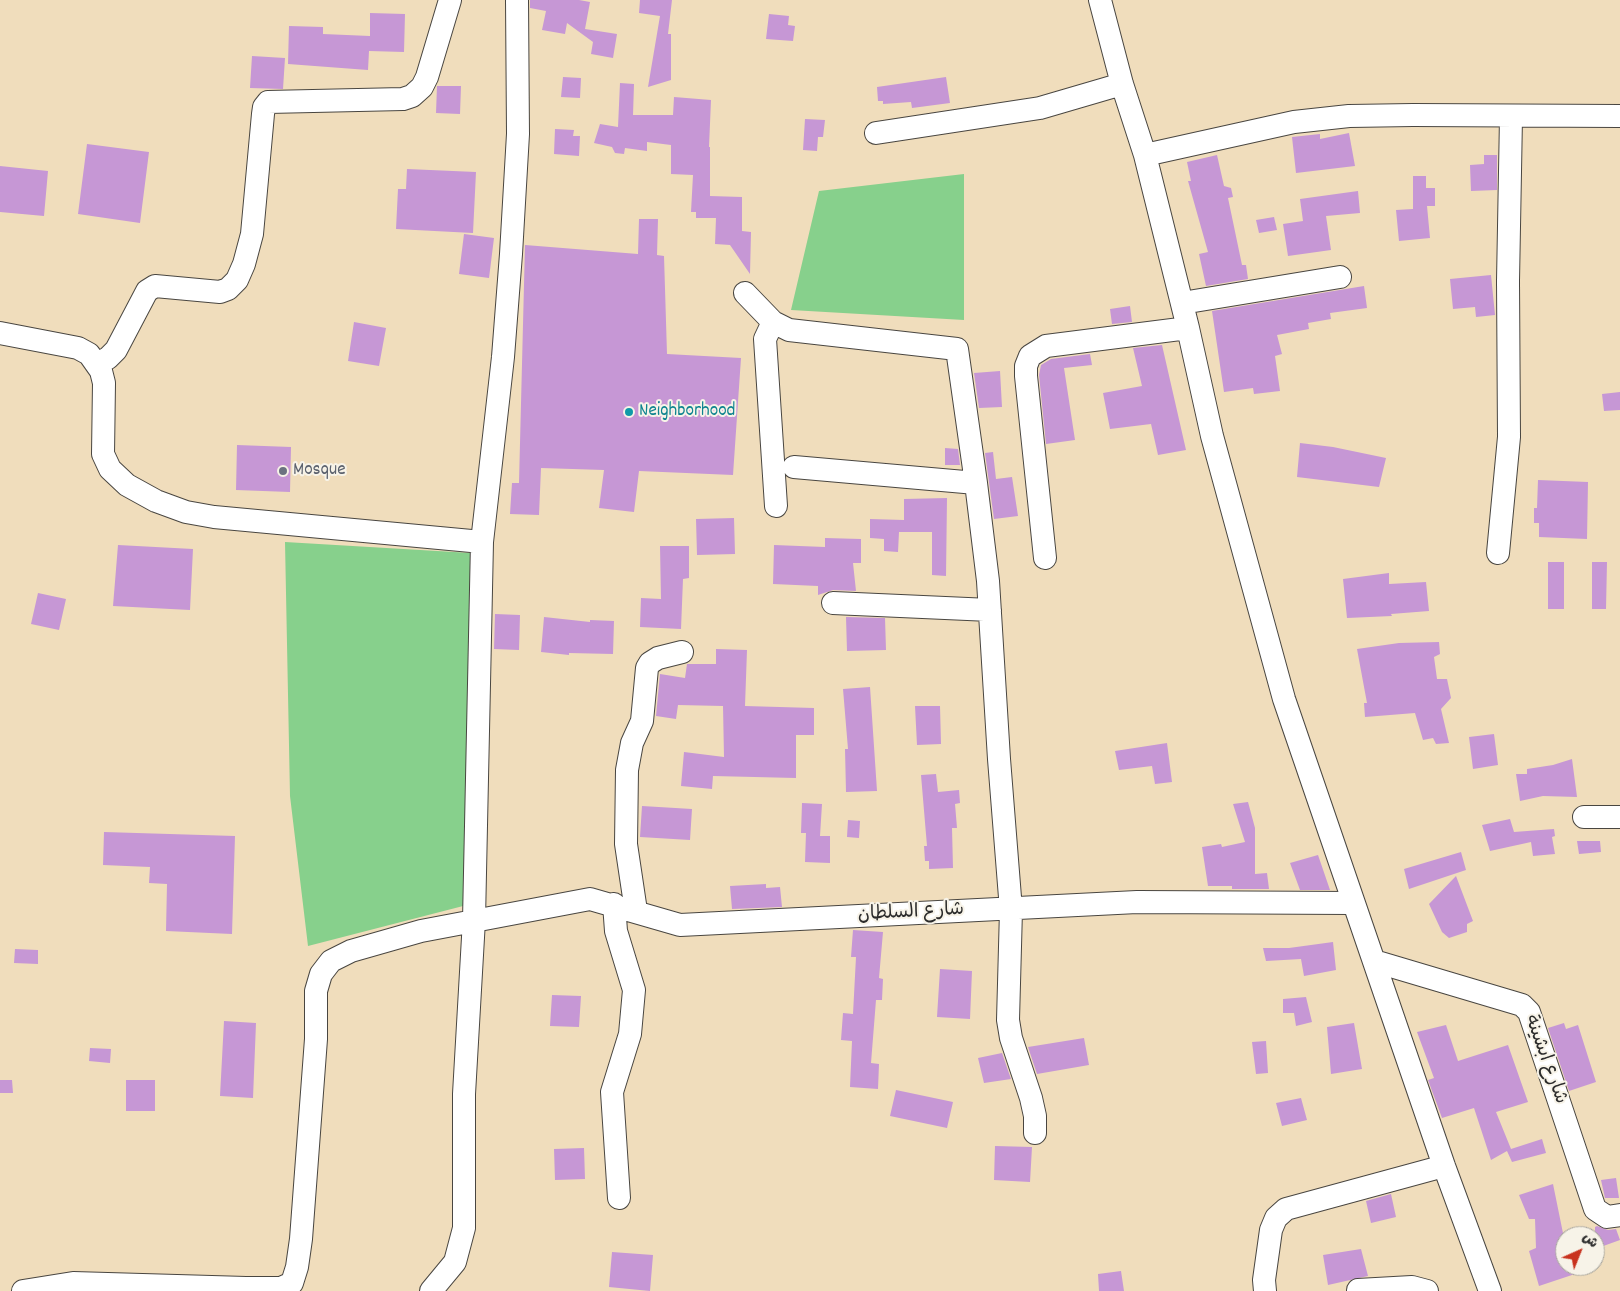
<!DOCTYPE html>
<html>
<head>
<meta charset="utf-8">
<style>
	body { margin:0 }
	#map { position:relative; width:1620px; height:1291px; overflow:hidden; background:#f0ddbc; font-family:Dekko,"Playpen Sans Arabic",sans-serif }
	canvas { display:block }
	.north { position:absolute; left:1555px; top:1226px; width:50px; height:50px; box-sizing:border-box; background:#f7f3e8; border:1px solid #a5a39c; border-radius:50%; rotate:44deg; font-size:14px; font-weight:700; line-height:20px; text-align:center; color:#2b2b2b }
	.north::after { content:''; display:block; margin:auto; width:18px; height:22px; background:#c8321e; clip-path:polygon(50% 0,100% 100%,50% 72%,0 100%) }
</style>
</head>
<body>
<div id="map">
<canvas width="1620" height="1291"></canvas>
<div class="north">ش</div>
</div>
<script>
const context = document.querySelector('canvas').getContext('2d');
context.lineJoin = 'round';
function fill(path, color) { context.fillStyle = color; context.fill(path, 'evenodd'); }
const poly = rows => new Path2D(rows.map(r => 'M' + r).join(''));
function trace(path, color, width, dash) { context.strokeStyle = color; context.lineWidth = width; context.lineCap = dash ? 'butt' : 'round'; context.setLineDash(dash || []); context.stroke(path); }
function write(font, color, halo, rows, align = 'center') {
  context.font = font + ' Dekko,"Playpen Sans Arabic",sans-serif'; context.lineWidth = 4; context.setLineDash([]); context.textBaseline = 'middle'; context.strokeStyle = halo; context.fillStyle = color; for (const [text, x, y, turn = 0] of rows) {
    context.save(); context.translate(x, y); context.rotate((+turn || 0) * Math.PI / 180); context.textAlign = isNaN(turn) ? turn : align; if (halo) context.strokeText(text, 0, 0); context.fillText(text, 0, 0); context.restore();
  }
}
fill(poly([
	[964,174,964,320,791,310,819,191],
	[285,542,471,553,467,905,308,946,290,796]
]), '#87d08c');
fill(poly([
	[530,0,579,0,590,2,585,29,617,34,613,58,591,54,593,42,567,23,565,34,542,30,546,11,530,8],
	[640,0,672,0,668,34,671,34,671,80,648,87,660,16,639,13],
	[370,13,405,14,404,52,369,51,368,70,288,64,289,26,323,27,323,34,370,36],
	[769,14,789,16,788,25,795,26,793,41,766,39],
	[252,56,285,58,283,89,250,88],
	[563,77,581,78,580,98,561,97],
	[946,77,950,103,912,108,911,102,883,104,883,101,878,101,877,87],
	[620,83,634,84,633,115,673,115,674,97,711,100,709,147,710,147,710,196,742,197,742,231,751,232,750,274,730,245,715,244,716,218,696,218,696,212,691,212,693,175,671,174,671,145,647,142,647,151,625,148,624,154,615,153,612,147,594,143,600,124,618,127],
	[437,86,461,86,460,114,436,113],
	[805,119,825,120,823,137,818,137,817,151,803,150],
	[555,129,574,130,573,136,580,136,579,156,554,154],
	[1349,133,1355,166,1296,173,1292,137,1320,134,1320,139],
	[87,144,149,152,140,223,78,214],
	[1217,155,1224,186,1231,188,1233,197,1228,198,1242,265,1246,265,1248,279,1206,286,1199,254,1208,252,1188,181,1191,181,1187,162],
	[1484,155,1497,155,1497,190,1471,191,1470,165,1484,164],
	[0,166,48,171,44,216,0,212],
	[407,169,476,172,473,233,396,229,398,189,406,189],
	[1413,176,1426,176,1426,188,1435,188,1435,206,1427,206,1430,238,1399,241,1396,210,1413,209],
	[1358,191,1360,213,1326,216,1331,250,1288,256,1283,224,1303,221,1300,199],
	[1274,217,1277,230,1259,233,1256,220],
	[639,219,658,219,657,255,664,256,667,354,741,358,733,475,639,471,634,512,599,508,604,470,541,468,539,515,510,514,512,483,519,483,525,245,638,254],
	[464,234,494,238,489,278,459,274],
	[1491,275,1495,315,1476,317,1475,307,1453,309,1450,279],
	[1364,286,1367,308,1330,313,1331,319,1308,323,1309,329,1277,335,1282,354,1275,356,1280,391,1254,394,1253,388,1224,392,1212,311],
	[1130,306,1132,322,1112,324,1110,309],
	[354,322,386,328,379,366,348,361],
	[1162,345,1186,450,1158,455,1151,424,1110,429,1103,393,1142,386,1133,348],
	[1090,354,1092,365,1064,368,1075,440,1046,444,1039,375,1041,365,1051,359],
	[1000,371,1002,407,979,408,974,373],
	[1620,392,1620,410,1604,411,1602,394],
	[1300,443,1333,447,1386,458,1379,487,1297,477],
	[237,445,291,447,290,492,236,490],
	[945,448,958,449,960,465,945,465],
	[993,452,996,479,1012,477,1018,516,994,519,985,453],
	[1538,480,1588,482,1587,539,1539,537,1539,523,1534,523,1534,508,1537,508],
	[947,498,946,576,932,575,932,532,899,532,898,552,884,551,884,539,870,538,870,519,904,520,904,499],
	[734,518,735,554,697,555,696,519],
	[825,538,861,539,861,563,853,563,856,591,833,590,818,595,818,586,773,584,774,545,825,547],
	[118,545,193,549,190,610,113,606],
	[660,546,689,546,689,578,683,579,681,629,640,627,641,598,661,599],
	[1548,562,1564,562,1564,609,1548,609],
	[1592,562,1607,562,1606,609,1592,609],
	[1389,573,1389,584,1426,582,1429,611,1391,614,1392,616,1347,618,1343,579],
	[38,593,66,599,59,630,31,624],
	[495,614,520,615,519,650,494,649],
	[544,617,590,622,590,620,614,621,613,654,569,653,569,655,541,652],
	[846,617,885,618,886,650,847,651],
	[1439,642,1440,654,1434,657,1437,679,1447,679,1451,698,1441,709,1449,743,1436,744,1433,738,1423,740,1415,713,1365,717,1364,703,1367,703,1357,649,1399,643],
	[716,649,747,650,745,706,814,708,814,735,796,735,796,778,713,776,712,789,681,786,684,752,724,757,723,706,678,705,676,719,656,716,660,674,685,678,687,664,716,664],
	[870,687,877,791,846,792,845,749,848,749,843,689],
	[915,706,940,706,941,744,917,745],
	[1494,734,1498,765,1473,769,1469,737],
	[1167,743,1172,782,1155,784,1152,766,1119,770,1115,751],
	[1572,759,1577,797,1543,796,1520,801,1516,774,1527,774,1527,769,1553,765],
	[936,774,938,792,959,790,960,803,955,804,957,828,952,828,953,868,929,869,929,861,925,861,924,846,927,846,921,775],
	[1248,802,1255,828,1255,874,1267,873,1269,889,1232,889,1232,886,1208,886,1202,847,1221,844,1222,847,1245,842,1233,804],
	[802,803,822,804,820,836,830,836,830,863,805,862,806,833,801,833],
	[642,806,692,809,690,840,640,837],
	[1510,819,1514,832,1554,829,1555,836,1552,837,1555,854,1533,856,1531,842,1490,851,1482,825],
	[848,820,860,821,859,838,847,837],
	[104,832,235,836,232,934,166,931,167,884,149,883,150,867,103,865],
	[1577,841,1600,841,1601,852,1579,854],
	[1461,852,1466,870,1409,889,1404,869],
	[1318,855,1330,890,1300,890,1290,863],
	[1456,876,1473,921,1467,924,1467,932,1449,938,1442,932,1429,904],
	[766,884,766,888,780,887,782,907,732,909,730,886],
	[853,930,883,932,879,978,883,979,882,1000,876,1000,871,1063,879,1064,878,1089,850,1087,852,1041,841,1040,843,1013,853,1014,856,957,851,957],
	[1333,942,1336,970,1304,976,1301,959,1266,961,1263,948,1289,948],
	[15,949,38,950,38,964,14,963],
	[940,969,972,971,970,1019,937,1017],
	[552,995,581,996,579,1027,550,1026],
	[1306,997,1312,1022,1296,1026,1294,1013,1283,1013,1283,999],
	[224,1021,256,1023,253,1098,220,1096],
	[1354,1023,1362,1069,1331,1074,1327,1027],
	[1564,1023,1566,1029,1578,1025,1596,1082,1569,1091,1548,1028],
	[1446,1025,1458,1061,1508,1045,1528,1102,1496,1112,1511,1149,1542,1139,1546,1153,1512,1162,1507,1151,1491,1160,1474,1108,1442,1118,1428,1080,1434,1078,1417,1032],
	[1084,1038,1089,1065,1037,1074,1028,1047],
	[1266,1041,1268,1073,1256,1074,1252,1042],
	[90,1048,111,1049,110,1063,89,1061],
	[1002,1053,1011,1079,984,1083,978,1058],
	[0,1080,12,1080,13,1093,0,1093],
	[126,1080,155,1080,155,1111,126,1111],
	[896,1090,953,1102,947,1128,890,1116],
	[1301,1098,1307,1120,1282,1126,1276,1103],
	[995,1146,1032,1147,1030,1182,994,1180],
	[584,1148,585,1179,555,1180,554,1149],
	[1616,1178,1619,1198,1605,1198,1601,1180],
	[1553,1184,1565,1243,1565,1266,1593,1266,1593,1268,1539,1286,1529,1251,1536,1248,1535,1219,1529,1219,1519,1195],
	[1391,1194,1396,1217,1371,1223,1366,1201],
	[1597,1226,1608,1230,1616,1229,1620,1240,1595,1249,1595,1227],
	[1361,1249,1368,1276,1328,1285,1323,1255],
	[612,1252,653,1255,650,1291,609,1287],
	[1121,1271,1124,1291,1099,1291,1098,1274]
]), '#c697d5');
const minor = poly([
	[1100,0,1122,84,1145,155,1188,328,1212,436,1284,699,1444,1166,1490,1291],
	[876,133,1040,108,1122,84],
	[1145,155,1294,122,1349,116,1413,115,1620,116],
	[745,293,773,322,789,330,957,349,976,483],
	[1182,303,1340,277],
	[773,322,765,339,776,506],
	[0,333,78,348,89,354,101,371,104,383,103,454,110,469,127,485,156,501,186,512,214,517,482,542],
	[97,364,108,358,116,350,147,291,155,286,220,292,228,289,237,280,244,264,252,234,263,114,264,107,268,102,403,99,412,96,422,87,427,77,450,0],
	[794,467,976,483,988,581,999,759,1011,910,1008,1020,1011,1038,1031,1098,1035,1116,1035,1133],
	[1498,553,1509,437,1508,281,1511,117],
	[1045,558,1026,376,1026,366,1030,356,1046,346,1188,328],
	[833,603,990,610],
	[1584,817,1620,817],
	[614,904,616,931,634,990,630,1034,612,1092,619,1198],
	[636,911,626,844,627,770,632,743,642,721,647,668,650,663,658,658,682,652],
	[1374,961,1522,1005,1529,1012,1595,1209,1607,1217,1620,1215],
	[1358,1290,1412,1287,1427,1291],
	[23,1291,73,1283,246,1288,281,1288,292,1283,297,1267,301,1239,316,1039,316,991,321,974,331,961,351,951,421,931,590,899,680,925,1137,902,1353,903],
	[431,1291,455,1262,464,1228,464,1094,474,920,482,542,503,357,511,254,518,134,517,0],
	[1265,1291,1264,1280,1271,1230,1276,1218,1286,1209,1444,1166]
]);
trace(minor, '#494641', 24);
trace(minor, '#fff', 22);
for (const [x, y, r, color] of [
	[629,412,5,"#0f9aa8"],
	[283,471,5,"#6b7280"]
]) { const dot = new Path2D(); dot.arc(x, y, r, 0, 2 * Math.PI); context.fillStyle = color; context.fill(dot); trace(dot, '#f7f3e8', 2); }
write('19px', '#0d838f', '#f7f3e8', [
	["Neighborhood",639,412]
], 'left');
write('19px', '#5b616d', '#f7f3e8', [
	["Mosque",293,471]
], 'left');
write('19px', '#2b2b2b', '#f7f3e8', [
	["شارع السلطان",911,914,-3],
	["شارع ابشينة",1544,1060,70]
]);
</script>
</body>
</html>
